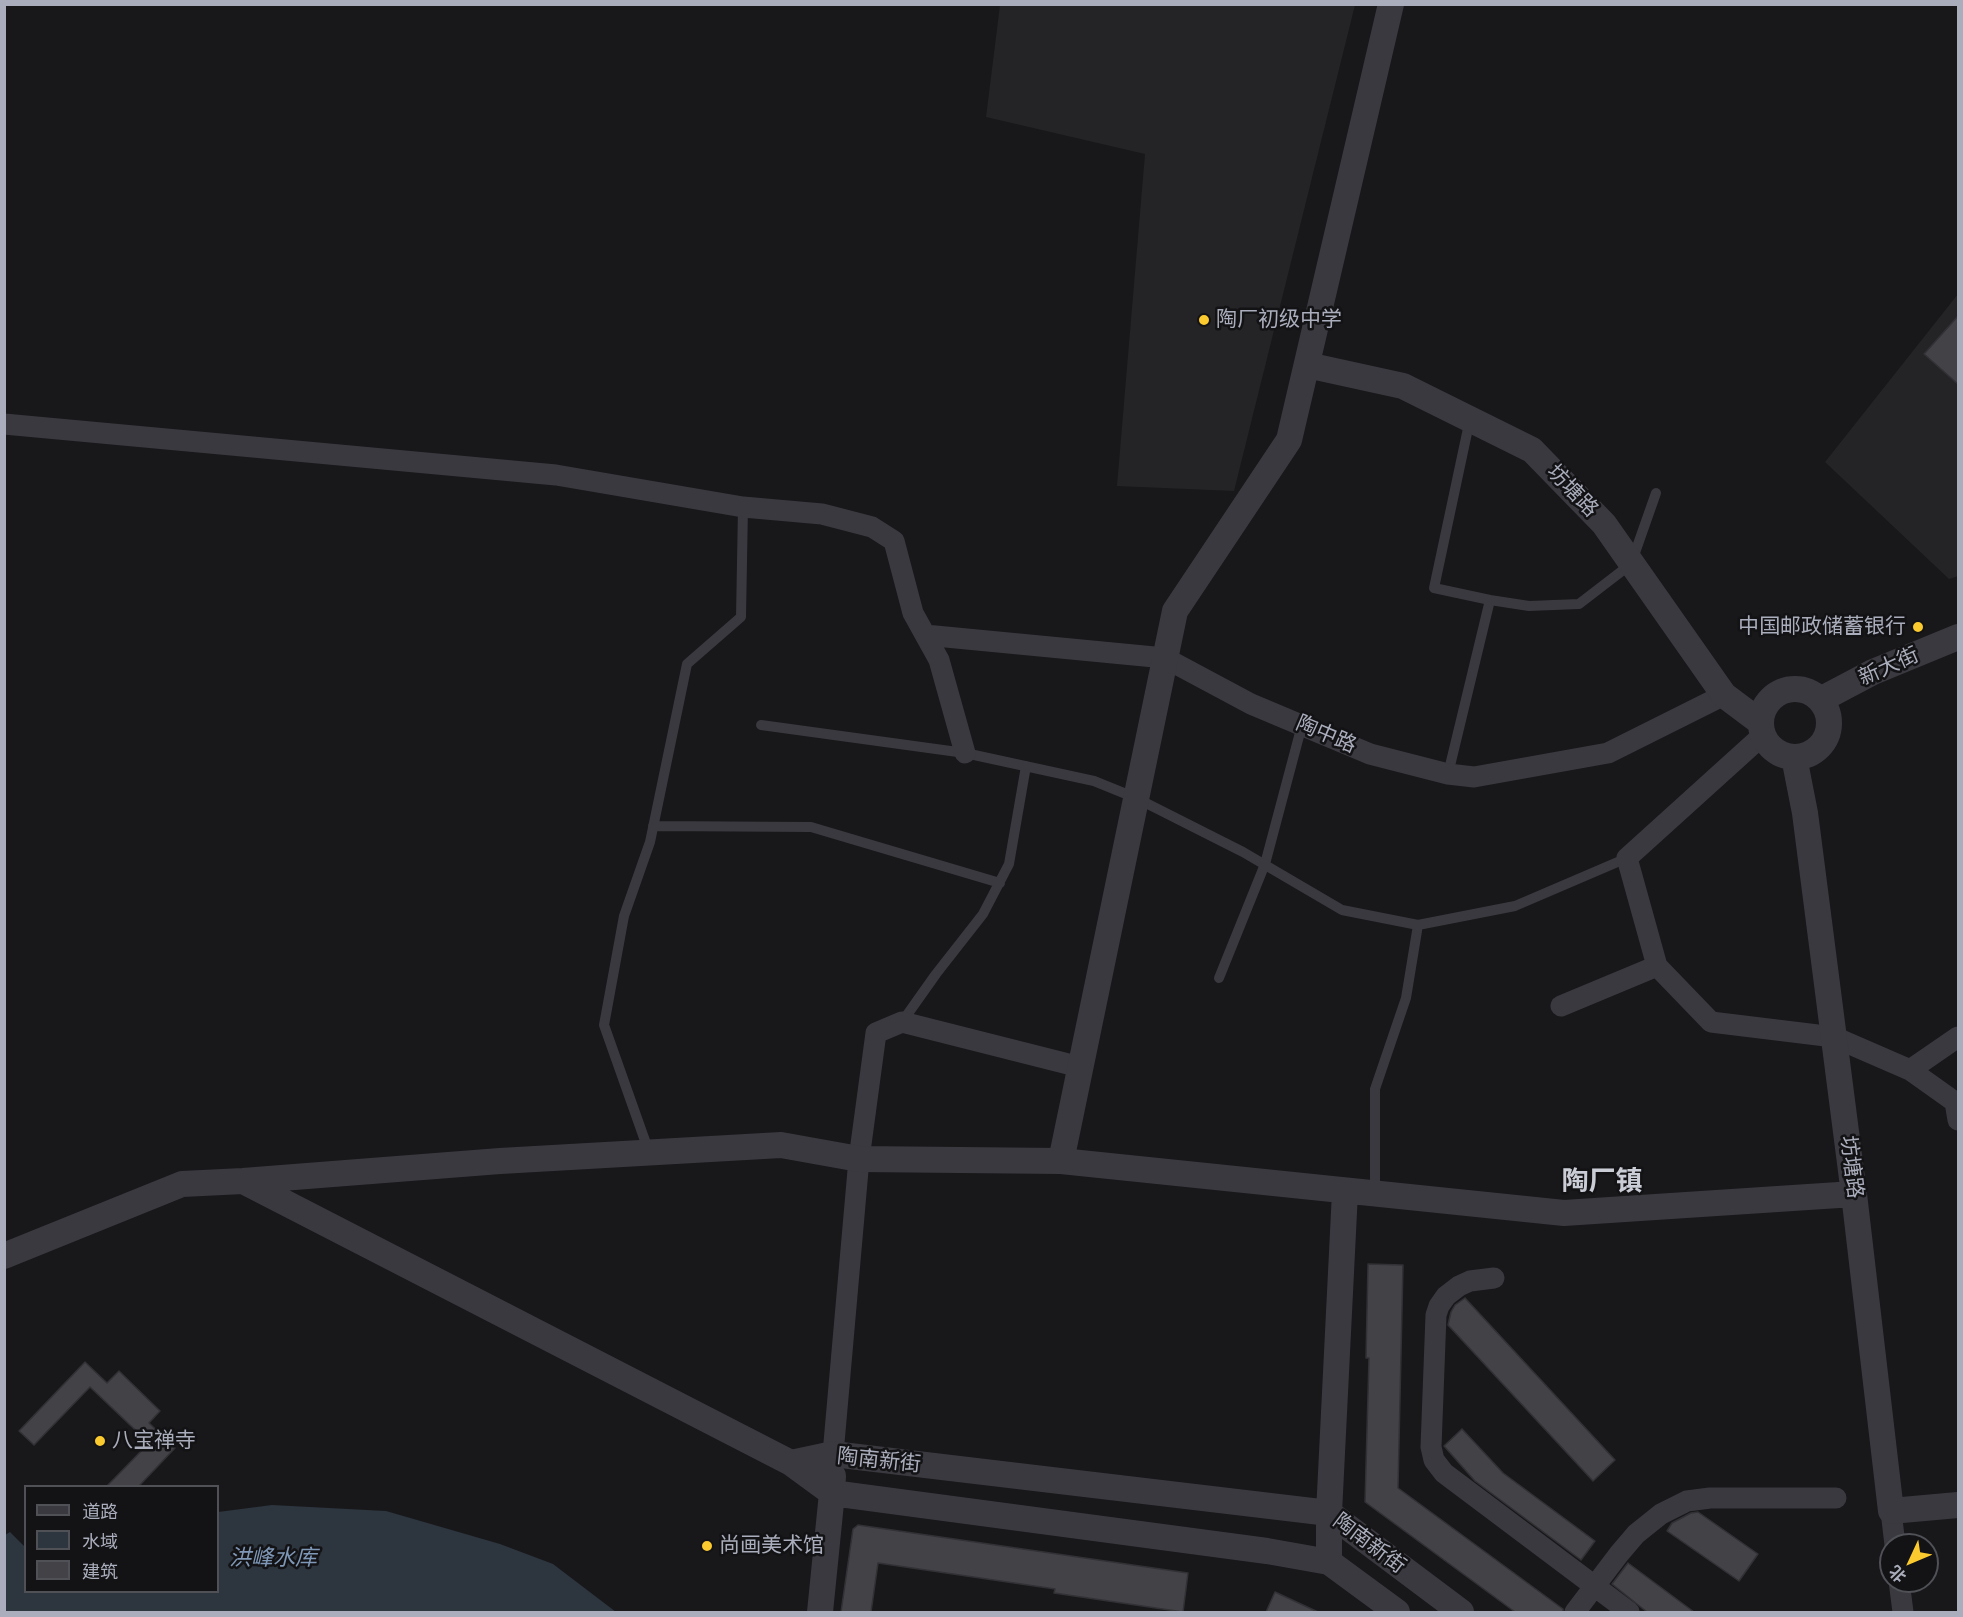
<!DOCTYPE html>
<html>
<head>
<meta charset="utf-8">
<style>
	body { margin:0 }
	#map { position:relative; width:1963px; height:1617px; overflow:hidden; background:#18181a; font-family:Manrope,"Noto Sans SC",sans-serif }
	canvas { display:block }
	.frame { position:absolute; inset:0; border:6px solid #aaadbb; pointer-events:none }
	.legend { position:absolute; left:24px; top:1485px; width:195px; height:108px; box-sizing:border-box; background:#131315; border:2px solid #4f5157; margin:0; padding:8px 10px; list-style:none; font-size:18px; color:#aaadbb }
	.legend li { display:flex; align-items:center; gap:12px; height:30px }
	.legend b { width:30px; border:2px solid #4f5157 }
	.north { position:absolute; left:1879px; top:1533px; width:60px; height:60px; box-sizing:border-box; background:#131315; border:2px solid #4f5157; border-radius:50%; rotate:226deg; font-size:16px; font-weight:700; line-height:24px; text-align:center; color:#aaadbb }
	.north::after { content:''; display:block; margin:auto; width:21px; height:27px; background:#fbca2f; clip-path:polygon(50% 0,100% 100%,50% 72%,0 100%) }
</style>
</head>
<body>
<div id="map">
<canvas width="1963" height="1617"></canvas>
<div class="frame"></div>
<ul class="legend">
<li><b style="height:8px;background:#39393f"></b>道路</li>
<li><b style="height:16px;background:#2d353f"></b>水域</li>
<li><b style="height:16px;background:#424247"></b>建筑</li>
</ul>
<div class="north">北</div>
</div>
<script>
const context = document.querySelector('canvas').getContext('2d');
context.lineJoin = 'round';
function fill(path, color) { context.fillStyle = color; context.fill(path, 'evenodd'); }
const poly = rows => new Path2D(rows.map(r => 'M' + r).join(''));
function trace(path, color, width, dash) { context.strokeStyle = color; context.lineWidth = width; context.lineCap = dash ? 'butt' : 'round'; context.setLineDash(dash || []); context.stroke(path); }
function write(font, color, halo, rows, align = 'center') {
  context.font = font + ' Manrope,"Noto Sans SC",sans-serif'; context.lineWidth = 5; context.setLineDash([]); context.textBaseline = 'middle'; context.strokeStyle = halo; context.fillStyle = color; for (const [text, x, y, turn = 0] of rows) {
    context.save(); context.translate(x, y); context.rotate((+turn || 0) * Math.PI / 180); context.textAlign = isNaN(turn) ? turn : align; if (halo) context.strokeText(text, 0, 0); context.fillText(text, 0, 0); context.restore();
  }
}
fill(poly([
	[1000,5,1355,5,1234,491,1117,486,1145,154,986,117],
	[1958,294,1958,576,1949,579,1825,462]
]), '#242427');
fill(poly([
	[272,1505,386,1511,500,1544,553,1564,616,1612,5,1612,5,1535,10,1532,25,1547,26,1592,218,1592,218,1512]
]), '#2d353f');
const building = poly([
	[1959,315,1959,385,1924,354,1959,315],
	[1368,1264,1403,1265,1398,1488,1563,1609,1563,1612,1515,1612,1365,1502,1369,1358,1366,1358,1368,1264],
	[1465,1298,1615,1460,1593,1481,1448,1325,1451,1312,1455,1305,1465,1298],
	[85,1362,107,1383,119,1371,160,1411,149,1423,175,1448,139,1486,107,1486,149,1443,90,1387,34,1445,19,1431,85,1362],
	[1462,1429,1503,1473,1595,1541,1581,1560,1475,1481,1444,1446,1462,1429],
	[1698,1512,1758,1554,1739,1581,1667,1531,1672,1523,1691,1513,1698,1512],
	[858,1525,1188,1573,1183,1612,1054,1593,1055,1589,878,1563,871,1612,841,1612,853,1529,858,1525],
	[1628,1563,1694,1612,1647,1612,1612,1584,1628,1563],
	[1275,1592,1318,1612,1266,1612,1275,1592]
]);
fill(building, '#424247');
trace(building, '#323236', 1.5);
trace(poly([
	[1490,600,1529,606,1579,604,1631,564,1656,493],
	[761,725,965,753,1094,781,1136,798,1243,852,1342,910,1418,925,1515,906,1627,858],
	[1448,774,1490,600,1434,588,1470,419],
	[653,826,811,827,1000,883],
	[1219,978,1265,864,1302,725],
	[902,1022,936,974,983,914,1009,864,1026,766],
	[649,1152,604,1025,624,916,650,842,687,664,741,617,743,507],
	[1375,1194,1375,1089,1406,998,1418,925]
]), '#39393f', 10);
trace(poly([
	[4,424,556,475,743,507,822,514,872,527,894,541,913,613,939,660,965,753],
	[925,635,1165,658,1251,704,1370,754,1448,774,1474,777,1608,753,1724,695],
	[1763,735,1627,858,1657,966,1711,1022,1834,1037,1910,1070,1955,1102,1958,1120],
	[1561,1006,1657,966],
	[1910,1070,1958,1037],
	[1494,1278,1470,1281,1459,1286,1446,1296,1439,1306,1436,1315,1431,1447,1434,1460,1444,1473,1629,1612],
	[833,1454,859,1159,876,1033,902,1022,1080,1067],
	[1891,1511,1895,1545],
	[1899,1581,1903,1612],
	[1575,1612,1619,1554,1636,1534,1661,1514,1687,1501,1710,1498,1836,1498]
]), '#39393f', 21);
trace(poly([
	[1307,365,1403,386,1532,450,1604,524,1724,695,1760,722],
	'1761 723a34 34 0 1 1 68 0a34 34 0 1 1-68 0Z',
	[1820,700,1873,672,1958,637],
	[1794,757,1805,813,1854,1194,1891,1511,1958,1505],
	[1061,1161,1175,611,1289,440,1391,4],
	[243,1181,791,1463,832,1493,1267,1551,1329,1562,1397,1612],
	[4,1256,182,1184,243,1181,500,1161,781,1145,859,1159,1061,1161,1564,1213,1854,1194],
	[791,1463,833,1454,1329,1513,1461,1612],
	[1329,1562,1329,1513,1345,1192],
	[820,1612,832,1493,833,1476]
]), '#39393f', 26);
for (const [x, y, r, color] of [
	[1204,320,6,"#fbca2f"],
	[1918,627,6,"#fbca2f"],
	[100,1441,6,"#fbca2f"],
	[707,1546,6,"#fbca2f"]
]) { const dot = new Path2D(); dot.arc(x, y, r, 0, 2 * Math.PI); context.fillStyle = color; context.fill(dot); trace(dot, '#131315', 2); }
write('21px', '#aaadbb', '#131315', [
	["陶厂初级中学",1216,320],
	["中国邮政储蓄银行",1906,627,"right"],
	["八宝禅寺",112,1441],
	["尚画美术馆",719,1546]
], 'left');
write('21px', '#aaadbb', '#131315', [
	["坊塘路",1572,491,46],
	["新大街",1889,667,-24],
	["陶中路",1326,735,23],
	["坊塘路",1851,1167,83],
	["陶南新街",879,1461,6],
	["陶南新街",1369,1544,37]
]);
write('italic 22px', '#7f98b7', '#131315', [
	["洪峰水库",273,1559]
]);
write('bold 27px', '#cbcdd6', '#131315', [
	["陶厂镇",1602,1182]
]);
</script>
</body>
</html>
